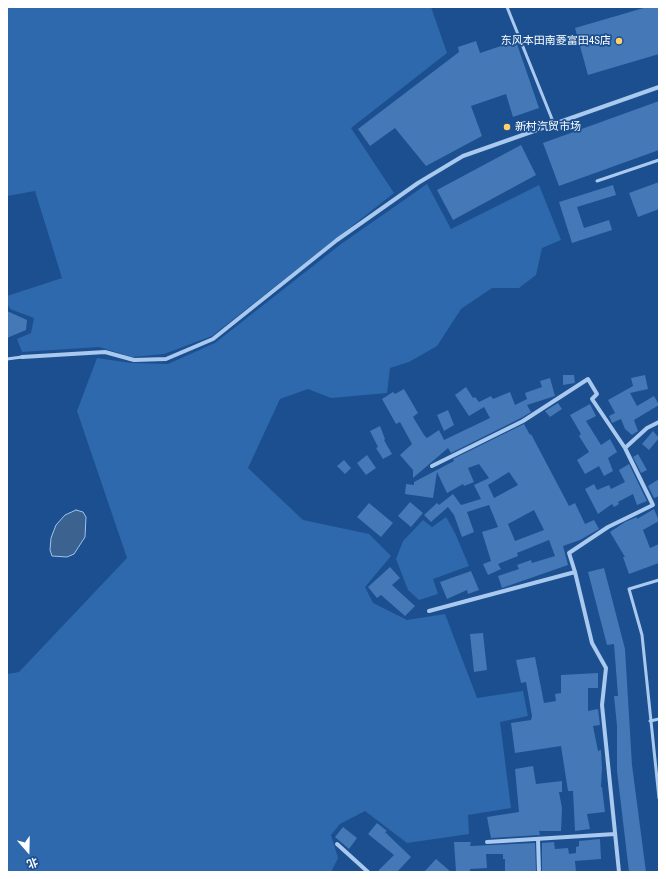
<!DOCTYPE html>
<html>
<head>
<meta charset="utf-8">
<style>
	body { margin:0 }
	#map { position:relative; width:666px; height:879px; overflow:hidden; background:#1b4f8f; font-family:"Roboto Condensed","Noto Sans SC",sans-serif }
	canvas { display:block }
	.frame { position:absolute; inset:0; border:8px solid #fff; pointer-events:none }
	.north { position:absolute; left:8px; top:831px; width:40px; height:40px; -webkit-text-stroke:3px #1b4f8f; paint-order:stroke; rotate:160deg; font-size:11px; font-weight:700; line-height:16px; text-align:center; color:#fff }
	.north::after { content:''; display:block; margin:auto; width:14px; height:18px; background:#fff; clip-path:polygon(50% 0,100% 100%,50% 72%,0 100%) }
</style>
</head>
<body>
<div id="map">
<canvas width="666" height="879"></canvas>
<div class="frame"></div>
<div class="north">北</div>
</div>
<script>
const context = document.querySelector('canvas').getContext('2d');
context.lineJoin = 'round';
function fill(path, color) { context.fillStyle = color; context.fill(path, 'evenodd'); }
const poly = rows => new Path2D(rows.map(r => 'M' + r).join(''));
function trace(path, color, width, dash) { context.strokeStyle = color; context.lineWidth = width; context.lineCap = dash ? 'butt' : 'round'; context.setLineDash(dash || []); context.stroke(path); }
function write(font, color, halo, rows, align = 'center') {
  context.font = font + ' "Roboto Condensed","Noto Sans SC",sans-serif'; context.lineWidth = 3.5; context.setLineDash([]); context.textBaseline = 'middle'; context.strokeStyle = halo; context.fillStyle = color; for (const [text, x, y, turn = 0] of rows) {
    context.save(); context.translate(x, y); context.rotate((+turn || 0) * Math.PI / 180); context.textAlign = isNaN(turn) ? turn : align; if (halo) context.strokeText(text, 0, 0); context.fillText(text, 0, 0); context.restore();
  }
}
fill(poly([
	[7,7,431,7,447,53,351,128,394,193,212,336,164,354,132,357,99,347,22,352,17,339,31,333,34,318,10,309,7,303,7,296,62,278,35,191,7,196],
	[427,184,451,229,539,185,561,240,542,248,536,275,519,288,492,288,461,309,437,346,409,362,390,368,387,393,331,398,308,389,280,399,248,468,303,520,369,534,391,556,365,587,373,603,407,620,445,614,477,698,523,691,528,716,500,722,511,808,468,815,469,834,407,843,365,811,340,824,331,835,338,858,331,872,7,872,7,674,19,672,127,558,77,411,97,358,131,363,168,364,215,343,341,244],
	[446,517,455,533,469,566,433,579,438,594,419,600,408,590,396,559,403,541,423,520,432,527]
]), '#2e69ad');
const water = poly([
	[76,510,83,512,86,517,85,537,74,554,67,557,52,556,50,550,51,538,56,525,65,515,76,510]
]);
fill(water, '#3c6290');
trace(water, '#9cc4f0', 1);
fill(poly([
	[647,7,659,7,659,54,588,75,575,28],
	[476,41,480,53,516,41,539,108,513,117,506,94,471,106,482,136,426,166,395,128,370,146,358,129,459,52,458,47],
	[659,101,659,150,559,186,543,143],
	[521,145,536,175,453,220,437,190],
	[659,182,659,209,638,217,629,193],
	[613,185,616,195,577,207,584,228,609,220,612,230,572,243,559,202],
	[7,311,27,320,26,330,7,338],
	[563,375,574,375,575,383,563,385],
	[645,375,648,389,630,393,637,406,654,396,659,405,634,420,638,431,632,435,625,429,621,419,612,423,609,416,615,413,608,400,633,386,631,378],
	[550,378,555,396,527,405,531,412,521,418,451,453,448,448,413,478,413,470,400,455,412,444,400,422,396,424,382,399,393,392,395,394,404,389,418,413,413,417,424,435,427,438,439,430,444,440,490,418,484,407,469,416,455,395,466,387,473,398,475,397,479,402,491,396,493,399,510,392,515,405,527,399,525,393,542,387,540,381],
	[558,403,562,409,550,417,545,411],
	[590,404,596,416,586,421,601,445,610,439,617,452,608,458,613,471,604,476,599,466,585,474,577,460,589,452,579,436,581,434,570,415],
	[448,410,454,425,444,431,437,415],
	[524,424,530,435,531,434,569,506,575,503,585,524,594,520,599,529,580,540,563,546,568,565,502,588,498,576,519,569,517,565,531,560,532,563,555,556,549,540,517,553,518,556,498,564,501,569,488,575,483,564,491,561,482,532,498,527,489,505,467,512,474,532,462,537,454,515,448,507,431,522,424,515,437,503,439,505,453,494,461,505,481,499,474,485,489,478,479,464,468,468,474,482,464,486,463,484,447,493,437,472,433,498,405,494,406,484,414,485,414,482,454,461,453,459],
	[509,472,518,485,494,498,488,485],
	[534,510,544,530,515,541,508,524],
	[380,426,385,439,384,440,392,454,383,459,376,448,378,447,370,431],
	[653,431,659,438,649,450,642,444],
	[638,454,647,470,641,473,633,457],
	[367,455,376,468,366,475,357,463],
	[344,460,351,468,345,474,337,466],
	[629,464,647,501,637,505,633,494,618,502,619,504,614,507,612,504,598,514,585,489,594,484,597,490,609,485,611,489,625,482,619,470],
	[659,479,659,496,654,498,648,486],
	[410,502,423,513,411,527,398,516],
	[369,503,393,523,381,537,357,517],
	[654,509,659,521,643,530,650,548,659,544,659,563,629,574,623,557,625,557,610,532,625,522,637,517,637,519],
	[390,567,400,578,392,585,415,606,405,616,381,595,377,598,368,587],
	[604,568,625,649,632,765,646,872,629,872,617,771,617,726,614,696,618,696,614,644,607,645,588,572],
	[471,571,479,590,468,594,467,590,447,599,440,582],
	[483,633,487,670,474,672,470,634],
	[535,657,544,703,556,701,555,694,561,693,561,675,598,673,598,688,588,688,588,711,598,709,600,725,593,726,598,751,601,750,602,768,601,787,602,787,605,812,587,814,590,829,575,831,573,791,568,791,561,746,515,753,511,723,531,720,532,716,526,682,521,683,516,660],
	[533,766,536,784,562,781,562,792,559,792,562,808,561,831,539,831,540,835,491,838,487,817,519,812,515,769],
	[377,823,387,831,385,832,411,857,397,872,377,872,394,855,368,834],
	[343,827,357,838,349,849,335,837],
	[600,839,601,859,575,861,576,872,542,872,542,843,554,842,555,849,568,848,569,854,576,853,576,847,579,846,579,841],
	[454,842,471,842,470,846,535,843,536,872,505,872,505,859,503,859,503,854,486,854,487,868,470,869,470,872,456,872],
	[436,859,451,872,424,872]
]), '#4478b7');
trace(poly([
	[507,7,554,124],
	[597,181,659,160],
	[7,359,22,357],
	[659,580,629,589,642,635,659,798],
	[650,721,659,719]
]), '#a9c9ee', 3);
trace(poly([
	[22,357,105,352,134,360,166,359,213,339,337,240,418,183,463,156,659,87],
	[625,448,647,428,659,422],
	[432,466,523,421,588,379,597,394,592,399,625,448,653,505,608,527,569,553,575,572],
	[429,611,575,572,592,643,606,668,602,705,619,872],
	[538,839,539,872],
	[487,842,615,834],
	[337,844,368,872]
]), '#a9c9ee', 4);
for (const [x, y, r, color] of [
	[619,41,4,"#ffd166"],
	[507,127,4,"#ffd166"]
]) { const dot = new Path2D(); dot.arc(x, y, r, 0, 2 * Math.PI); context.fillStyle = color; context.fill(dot); trace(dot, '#1b4f8f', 1.5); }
write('11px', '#fff', '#1b4f8f', [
	["东风本田南菱富田4S店",611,41],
	["新村汽贸市场",515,127,"left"]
], 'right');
</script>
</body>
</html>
